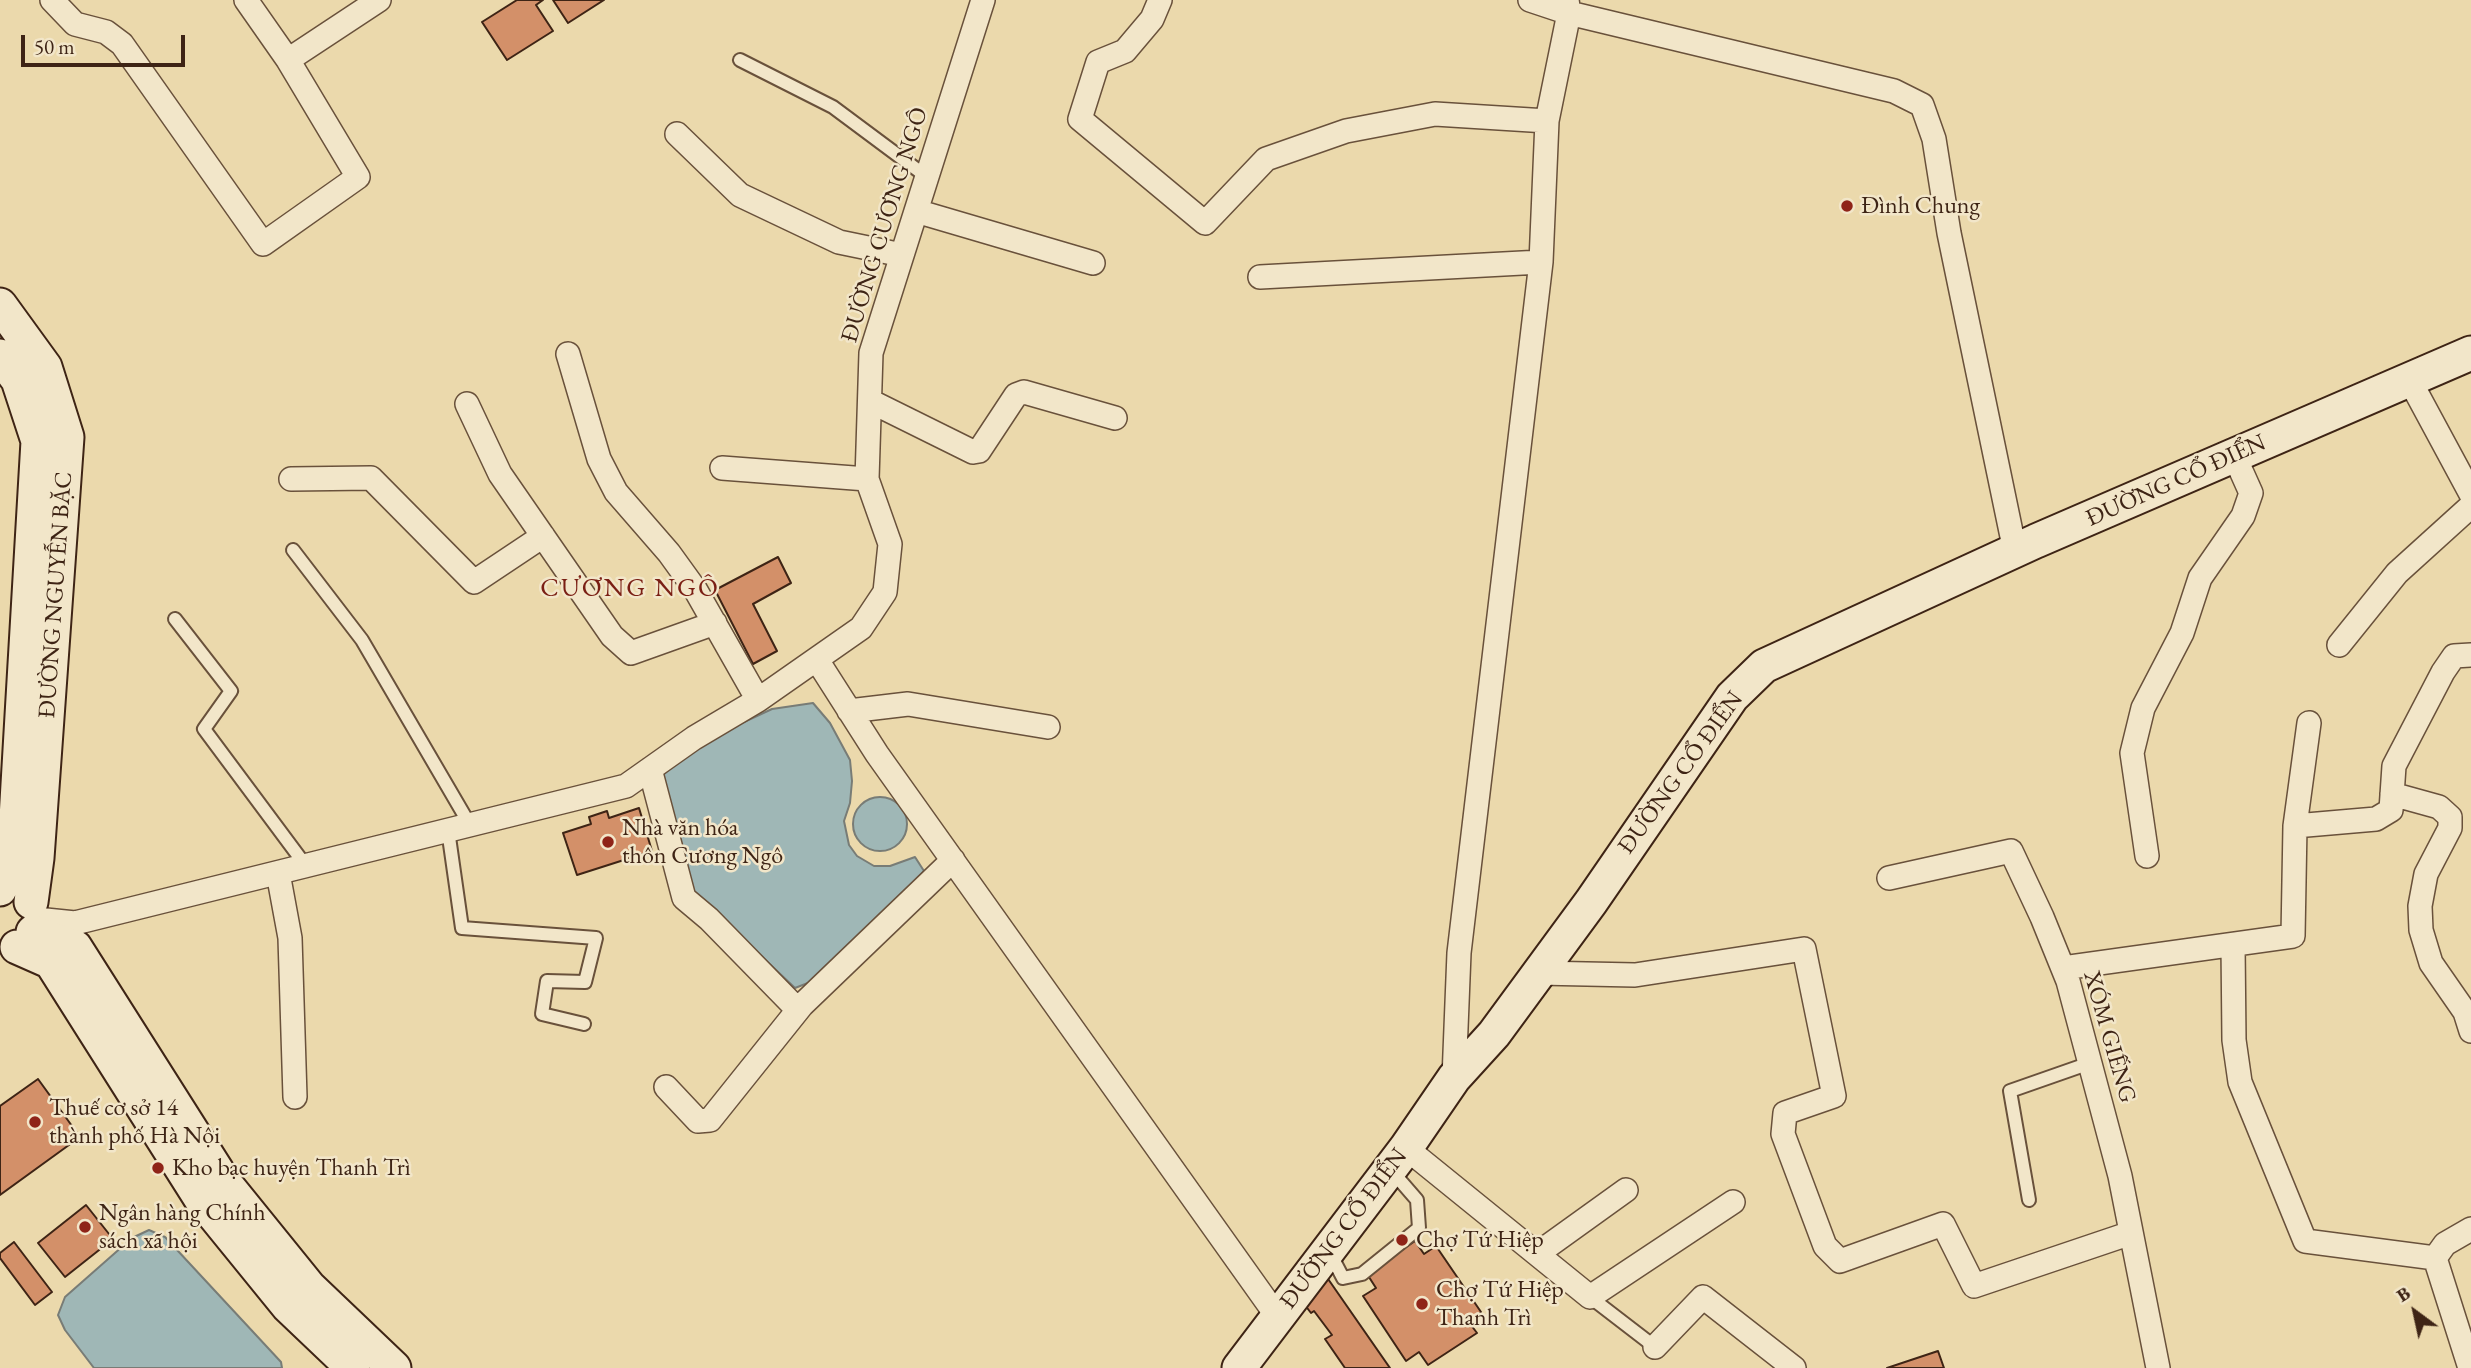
<!DOCTYPE html>
<html>
<head>
<meta charset="utf-8">
<style>
	body { margin:0 }
	#map { position:relative; width:2471px; height:1368px; overflow:hidden; background:#ebd9ac; font-family:"EB Garamond",serif }
	canvas { display:block }
	.north { position:absolute; left:2380px; top:1277px; width:70px; height:70px; -webkit-text-stroke:5px #f2e6c9; paint-order:stroke; rotate:327deg; font-size:19px; font-weight:700; line-height:28px; text-align:center; color:#3e2415 }
	.north::after { content:''; display:block; margin:auto; width:24px; height:32px; background:#3e2415; clip-path:polygon(50% 0,100% 100%,50% 72%,0 100%) }
	.scale { position:absolute; left:21px; top:35px; width:164px; height:32px; box-sizing:border-box; border:4px solid #3e2415; border-top:0; padding-left:9px; font-size:21px; line-height:24px; white-space:nowrap; color:#3e2415; -webkit-text-stroke:5px #f2e6c9; paint-order:stroke }
</style>
</head>
<body>
<div id="map">
<canvas width="2471" height="1368"></canvas>
<div class="north">B</div>
<div class="scale">50 m</div>
</div>
<script>
const context = document.querySelector('canvas').getContext('2d');
context.lineJoin = 'round';
function fill(path, color) { context.fillStyle = color; context.fill(path, 'evenodd'); }
const poly = rows => new Path2D(rows.map(r => 'M' + r).join(''));
function trace(path, color, width, dash) { context.strokeStyle = color; context.lineWidth = width; context.lineCap = dash ? 'butt' : 'round'; context.setLineDash(dash || []); context.stroke(path); }
function write(font, color, halo, rows, align = 'center') {
  context.font = font + ' "EB Garamond",serif'; context.lineWidth = 5; context.setLineDash([]); context.textBaseline = 'middle'; context.strokeStyle = halo; context.fillStyle = color; for (const [text, x, y, turn = 0] of rows) {
    context.save(); context.translate(x, y); context.rotate((+turn || 0) * Math.PI / 180); context.textAlign = isNaN(turn) ? turn : align; if (halo) context.strokeText(text, 0, 0); context.fillText(text, 0, 0); context.restore();
  }
}
const water = poly([
	[813,703,830,723,850,760,852,781,850,803,844,821,849,845,857,856,874,866,890,866,915,857,924,871,839,961,813,981,795,988,684,883,660,789,663,775,678,761,729,729,772,709,813,703],
	'853 824a27 27 0 1 1 54 0a27 27 0 1 1-54 0Z',
	[149,1230,165,1237,281,1362,282,1368,94,1368,65,1330,58,1315,65,1297,132,1238,149,1230]
]);
fill(water, '#9fb7b6');
trace(water, '#787c76', 2);
const building = poly([
	[517,0,543,0,536,5,553,31,507,60,482,22,517,0],
	[553,0,604,0,568,23,553,0],
	[778,557,791,583,753,604,777,651,753,664,715,590,778,557],
	[639,808,652,851,577,875,563,833,591,824,589,817,607,811,609,818,639,808],
	[38,1079,80,1137,0,1195,0,1106,38,1079],
	[86,1205,113,1239,65,1277,38,1243,86,1205],
	[1415,1241,1424,1254,1436,1246,1481,1312,1468,1321,1477,1333,1428,1365,1419,1352,1406,1361,1363,1296,1376,1288,1367,1274,1415,1241],
	[14,1242,52,1292,35,1305,0,1258,0,1253,14,1242],
	[1326,1276,1390,1368,1345,1368,1325,1339,1332,1335,1314,1311,1311,1313,1298,1296,1326,1276],
	[1938,1351,1944,1368,1887,1368,1938,1351]
]);
fill(building, '#d39069');
trace(building, '#3e2415', 2);
const lane = poly([
	[740,60,833,107,927,177],
	[293,550,362,640,470,825],
	[175,619,231,691,204,729,306,866],
	[448,830,462,928,596,938,585,982,547,981,542,1014,584,1024],
	[2029,1200,2010,1091,2090,1063],
	[1330,1253,1343,1278,1362,1274,1419,1228,1417,1200,1391,1170],
	[1590,1297,1655,1347]
]);
const street = poly([
	[52,0,75,24,106,32,122,44,263,244,358,177,288,60,246,0],
	[1160,0,1152,19,1125,51,1098,62,1080,119,1205,223,1266,159,1346,131,1435,114,1547,121],
	[1530,0,1569,13,1894,91,1922,105,1934,139,1949,233,2015,551],
	[288,60,379,0],
	[677,134,740,195,839,242,902,255],
	[916,211,1093,263],
	[1260,277,1541,262],
	[568,354,599,459,616,492,669,553,695,589,758,700],
	[2409,379,2471,494],
	[870,401,973,452,979,451,1016,395,1024,392,1115,418],
	[467,404,500,474,612,636,631,653,715,623],
	[722,468,867,479],
	[291,479,371,478,474,582,543,536],
	[2339,645,2397,573,2471,506],
	[817,660,877,754,1277,1316],
	[849,711,908,704,1048,727],
	[2309,723,2295,826,2376,819,2391,810,2394,766,2443,672,2454,656,2471,655],
	[650,769,684,898,709,919,798,1010],
	[2392,794,2439,807,2450,817,2450,828,2426,874,2420,906,2421,930,2431,963,2465,1012,2471,1031],
	[2147,856,2132,753,2143,708,2182,633,2200,578,2243,516,2251,493,2234,455],
	[278,873,290,938,295,1097],
	[1889,878,2011,851,2042,917,2068,981,2120,1176,2158,1368],
	[36,919,75,923,626,786,694,738,758,700,861,628,885,592,890,544,867,479,871,353,983,0],
	[2233,945,2234,1040,2240,1082,2305,1241,2435,1258],
	[2063,968,2293,936,2295,826],
	[1538,973,1635,975,1804,949,1834,1096,1785,1113,1783,1134,1825,1246,1840,1261,1943,1224,1974,1286,2131,1233],
	[1454,1078,1459,953,1541,262,1547,121,1569,13,1567,0],
	[666,1087,698,1121,710,1120,802,1005,953,860],
	[1406,1148,1590,1297,1733,1202],
	[1537,1254,1626,1190],
	[1655,1347,1703,1297,1794,1368],
	[2470,1368,2435,1258,2445,1244,2471,1229]
]);
const secondary = poly([
	[0,305,45,367,67,437,37,858,31,902],
	[0,356,18,380,38,441,14,853,0,889],
	[33,932,75,947,224,1182,309,1287,394,1368],
	[17,947,51,962,201,1199,288,1306,353,1368],
	[1239,1368,1406,1148,1454,1078,1494,1034,1591,902,1732,697,1764,666,2036,541,2471,353]
]);
trace(lane, '#69513b', 16);
trace(street, '#69513b', 26);
trace(secondary, '#3e2415', 37);
trace(lane, '#f2e6c9', 12);
trace(street, '#f2e6c9', 23);
trace(secondary, '#f2e6c9', 33);
for (const [x, y, r, color] of [
	[1847,206,7,"#8f2418"],
	[608,842,7,"#8f2418"],
	[35,1122,7,"#8f2418"],
	[158,1168,7,"#8f2418"],
	[85,1227,7,"#8f2418"],
	[1402,1240,7,"#8f2418"],
	[1422,1304,7,"#8f2418"]
]) { const dot = new Path2D(); dot.arc(x, y, r, 0, 2 * Math.PI); context.fillStyle = color; context.fill(dot); trace(dot, '#f2e6c9', 2.5); }
write('24px', '#3e2415', '#f2e6c9', [
	["Đình Chung",1861,206],
	["Nhà văn hóa",622,828],
	["thôn Cương Ngô",622,856],
	["Thuế cơ sở 14",49,1108],
	["thành phố Hà Nội",49,1136],
	["Kho bạc huyện Thanh Trì",172,1168],
	["Ngân hàng Chính",99,1213],
	["sách xã hội",99,1241],
	["Chợ Tứ Hiệp",1416,1240],
	["Chợ Tứ Hiệp",1436,1290],
	["Thanh Trì",1436,1318]
], 'left');
write('24px', '#3e2415', '#f2e6c9', [
	["ĐƯỜNG CƯƠNG NGÔ",885,225,-73],
	["ĐƯỜNG CỔ ĐIỂN",2176,481,-24],
	["ĐƯỜNG NGUYỄN BẶC",56,595,-86],
	["ĐƯỜNG CỔ ĐIỂN",1681,773,-54],
	["XÓM GIẾNG",2109,1037,74],
	["ĐƯỜNG CỔ ĐIỂN",1344,1229,-53]
]);
context.letterSpacing = '2px';
write('26px', '#7a1f14', '#f2e6c9', [
	["CƯƠNG NGÔ",630,589]
]);
context.letterSpacing = '0px';
</script>
</body>
</html>
